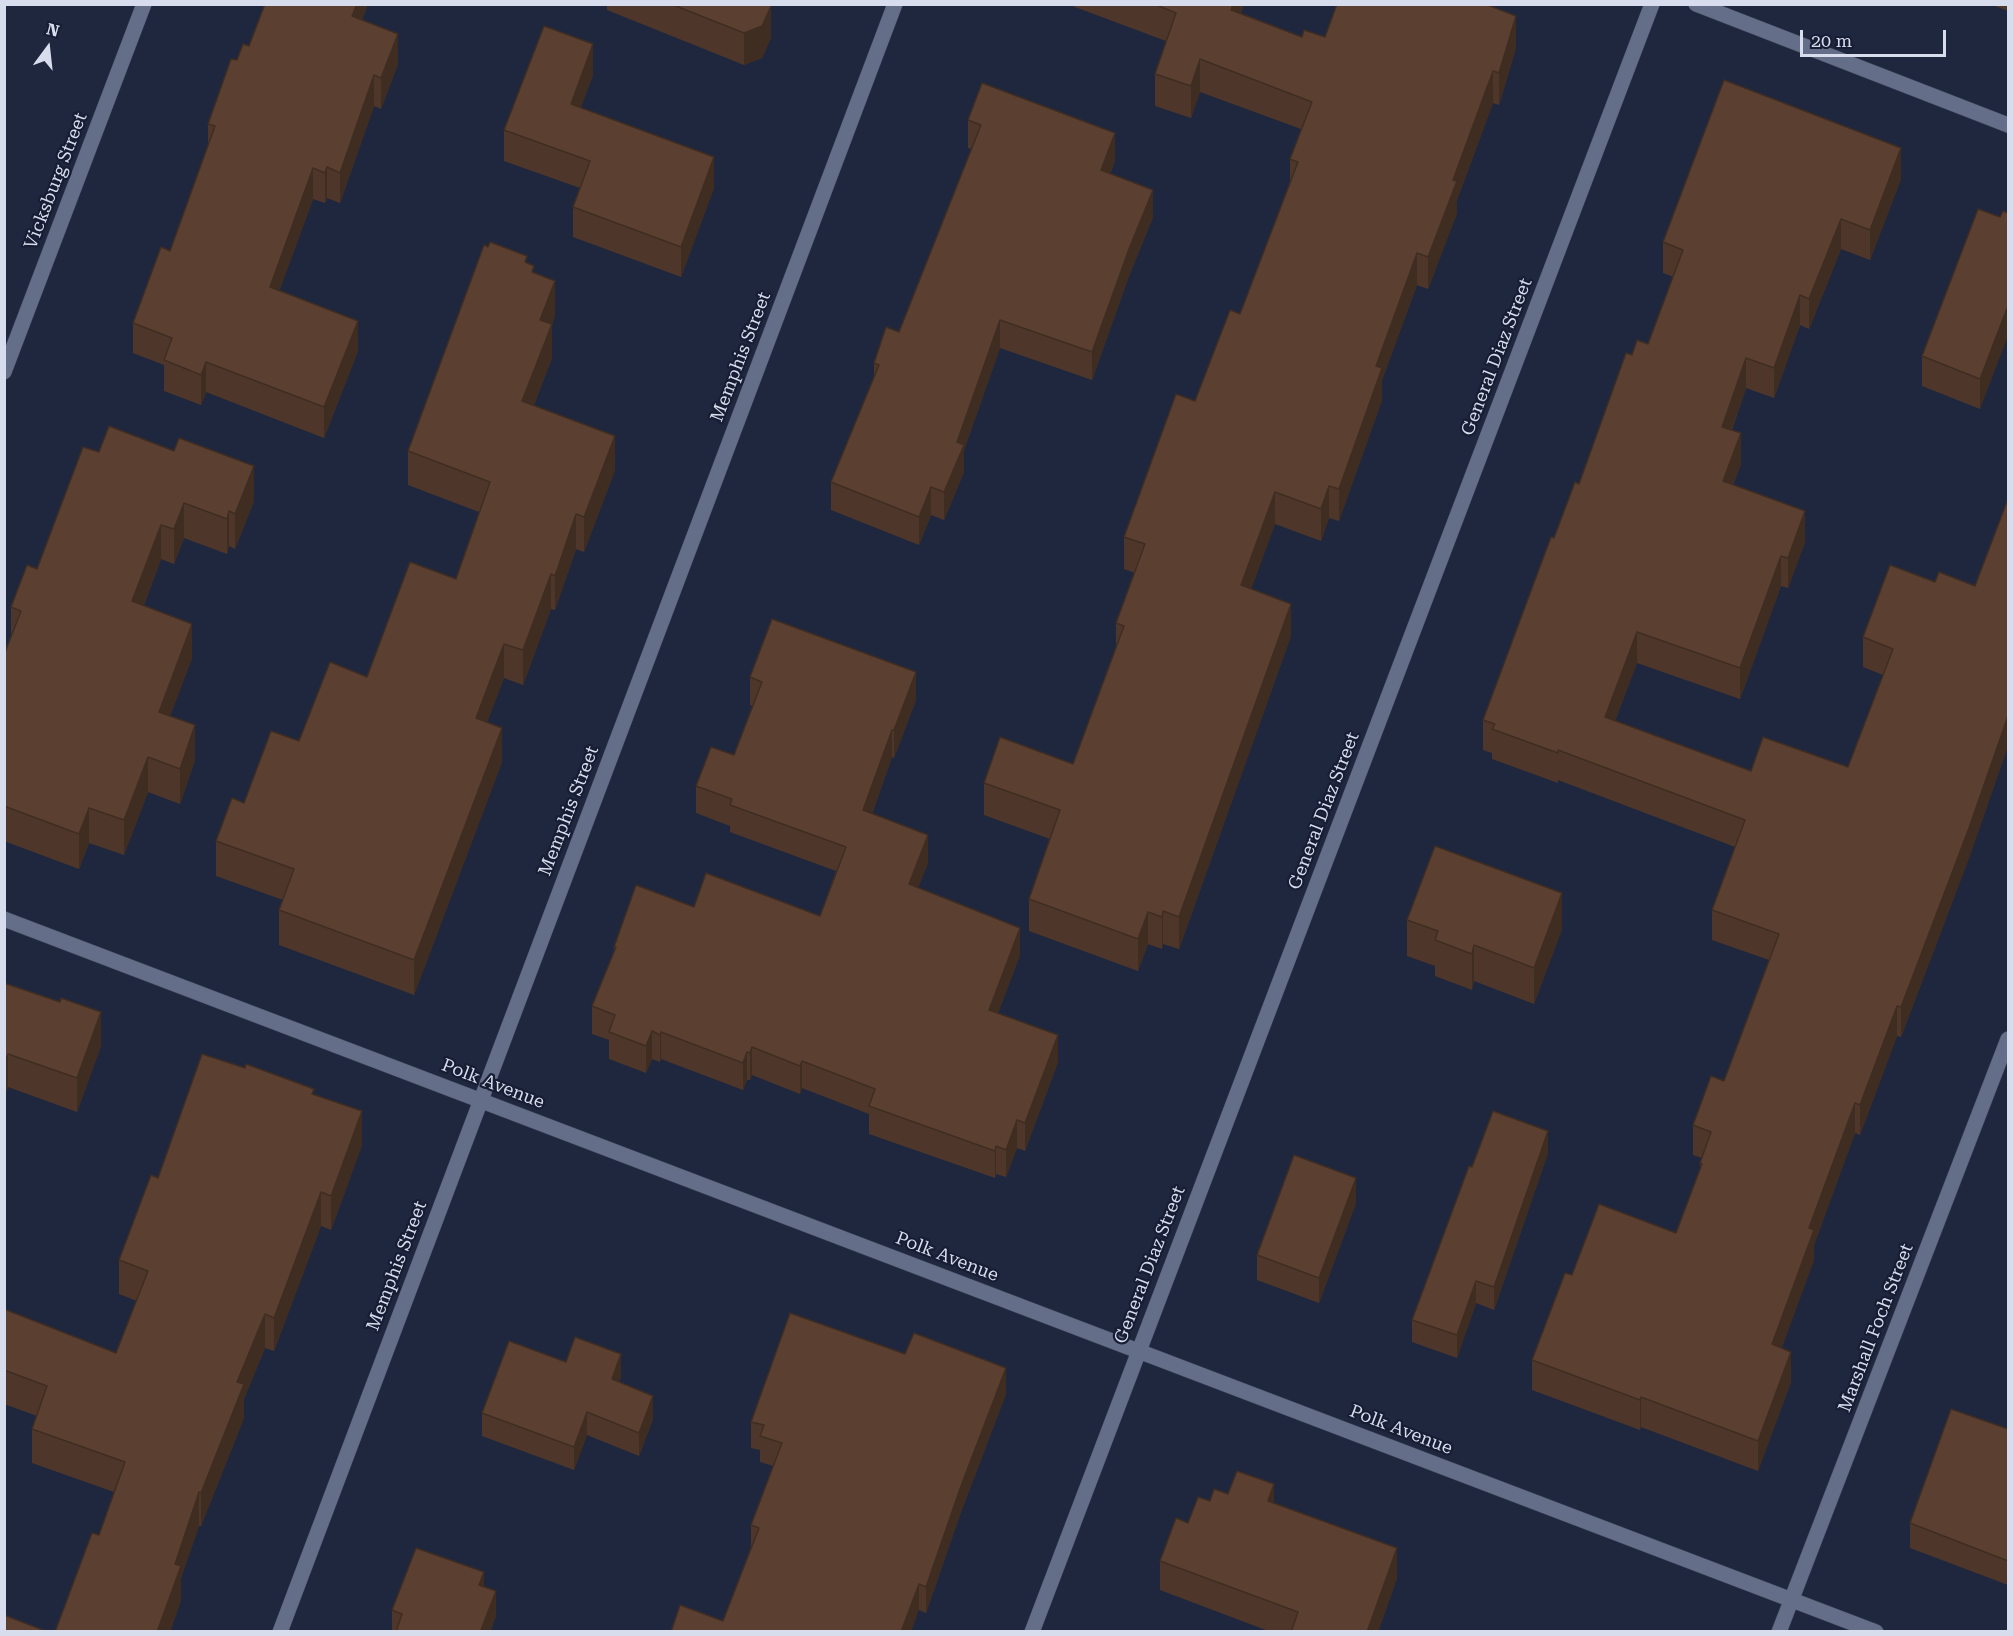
<!DOCTYPE html>
<html>
<head>
<meta charset="utf-8">
<style>
	body { margin:0 }
	#map { position:relative; width:2013px; height:1636px; overflow:hidden; background:#1f273e; font-family:"Roboto Serif",serif }
	canvas { display:block }
	.frame { position:absolute; inset:0; border:6px solid #d7dded; pointer-events:none }
	.north { position:absolute; left:18px; top:18px; width:60px; height:60px; -webkit-text-stroke:4px #161d34; paint-order:stroke; rotate:15deg; font-size:16px; font-weight:700; line-height:24px; text-align:center; color:#d7dded }
	.north::after { content:''; display:block; margin:auto; width:21px; height:27px; background:#d7dded; clip-path:polygon(50% 0,100% 100%,50% 72%,0 100%) }
	.scale { position:absolute; left:1800px; top:30px; width:146px; height:27px; box-sizing:border-box; border:3px solid #d7dded; border-top:0; padding-left:8px; font-size:18px; line-height:21px; white-space:nowrap; color:#d7dded; -webkit-text-stroke:4px #161d34; paint-order:stroke }
</style>
</head>
<body>
<div id="map">
<canvas width="2013" height="1636"></canvas>
<div class="frame"></div>
<div class="north">N</div>
<div class="scale">20 m</div>
</div>
<script>
const context = document.querySelector('canvas').getContext('2d');
context.lineJoin = 'round';
const poly = rows => new Path2D(rows.map(r => 'M' + r).join(''));
function trace(path, color, width, dash) { context.strokeStyle = color; context.lineWidth = width; context.lineCap = dash ? 'butt' : 'round'; context.setLineDash(dash || []); context.stroke(path); }
function fill(path, color) { context.fillStyle = color; context.fill(path, 'evenodd'); }
function write(font, color, halo, rows, align = 'center') {
  context.font = font + ' "Roboto Serif",serif'; context.lineWidth = 4.5; context.setLineDash([]); context.textBaseline = 'middle'; context.strokeStyle = halo; context.fillStyle = color; for (const [text, x, y, turn = 0] of rows) {
    context.save(); context.translate(x, y); context.rotate((+turn || 0) * Math.PI / 180); context.textAlign = isNaN(turn) ? turn : align; if (halo) context.strokeText(text, 0, 0); context.fillText(text, 0, 0); context.restore();
  }
}
const minor = poly([
	[1696,4,2008,125],
	[4,372,144,4],
	[4,919,1876,1632],
	[280,1632,895,4],
	[1032,1632,1652,4],
	[1779,1632,2008,1039]
]);
trace(minor, '#3f4558', 16);
trace(minor, '#646e89', 15);
fill(poly([
	[265,4,368,4,362,20,398,64,381,109,374,106,340,203,327,198,325,203,313,199,279,291,358,351,324,438,206,392,201,405,164,391,164,365,133,353,133,323,170,251,208,146,208,124,237,60,249,46],
	[607,4,770,4,771,38,762,58,744,65,607,10],
	[1067,4,1244,4,1241,13,1302,37,1516,48,1499,105,1493,103,1457,200,1457,213,1428,289,1417,285,1382,380,1382,400,1339,521,1329,518,1321,541,1275,524,1251,589,1291,636,1179,949,1163,944,1162,949,1148,944,1138,971,1029,931,1029,899,1050,839,984,815,984,783,1073,764,1116,648,1116,623,1135,573,1124,569,1124,537,1240,314,1290,182,1290,159,1301,129,1200,92,1191,118,1155,106,1155,74,1166,41],
	[1990,4,2008,4,2008,11],
	[593,75,580,108,714,188,681,277,573,237,573,207,580,188,504,161,504,130],
	[968,120,1115,161,1110,174,1153,217,1129,276,1092,380,1000,348,964,450,964,472,944,520,931,515,919,545,831,510,831,482,874,377,874,363,899,332,972,149,968,148],
	[1901,179,1870,260,1841,249,1809,329,1800,325,1774,398,1746,388,1732,430,1741,464,1733,485,1805,542,1788,588,1781,586,1740,699,1637,663,1615,721,1751,771,1848,767,1883,675,1863,667,1863,637,1935,582,1975,586,2008,499,2008,746,1969,858,1901,1037,1897,1036,1860,1135,1855,1133,1814,1245,1814,1260,1781,1348,1791,1382,1758,1471,1641,1427,1640,1430,1532,1390,1532,1360,1572,1275,1676,1233,1700,1169,1700,1163,1702,1158,1693,1155,1693,1125,1724,1081,1769,960,1712,940,1712,910,1735,847,1558,780,1558,783,1492,759,1492,753,1483,750,1483,720,1554,538,1579,484,1632,355,1648,344,1674,277,1663,273,1663,242],
	[2000,217,1980,409,1922,386,1922,356],
	[527,263,534,273,555,315,552,325,552,358,534,405,615,470,584,552,576,549,555,610,551,609,523,685,504,678,487,722,502,762,414,995,279,945,279,910,283,900,216,876,216,841,244,803,299,741,367,677,456,579,479,512,408,485,408,451],
	[99,452,254,501,235,549,229,546,227,554,184,538,174,564,161,559,144,605,192,658,170,716,195,760,180,804,148,792,124,855,89,843,79,869,4,841,4,655,11,638,11,607,37,569],
	[750,677,916,700,894,758,892,757,872,814,928,863,918,887,1020,955,998,1013,1058,1062,1025,1151,1017,1148,1006,1177,996,1174,995,1178,869,1134,869,1114,802,1088,800,1094,752,1075,750,1080,747,1080,743,1090,661,1059,660,1062,652,1059,646,1073,609,1059,609,1040,592,1034,592,1006,614,953,614,947,694,907,820,916,836,871,730,832,730,826,696,813,696,786,734,755,753,706,750,705],
	[1407,920,1562,929,1534,1004,1474,981,1472,990,1435,976,1435,966,1407,956],
	[4,983,101,1046,77,1112,8,1087,4,1097],
	[314,1094,362,1145,331,1230,321,1226,274,1351,265,1348,244,1399,244,1418,201,1526,199,1526,181,1578,181,1600,170,1632,55,1632,99,1535,114,1492,32,1463,32,1429,37,1416,4,1404,4,1309,116,1353,137,1301,119,1294,119,1260,158,1178],
	[1548,1153,1494,1310,1476,1303,1457,1358,1412,1342,1412,1320,1472,1167],
	[1356,1203,1319,1303,1257,1280,1257,1255],
	[566,1362,621,1377,619,1382,653,1419,639,1456,587,1435,574,1470,482,1436,482,1413],
	[1006,1394,961,1512,926,1613,919,1610,723,1621,751,1547,751,1525,773,1466,760,1462,760,1450,751,1448,751,1422],
	[2008,1429,2008,1585,1910,1548,1910,1523],
	[1228,1494,1274,1503,1397,1578,1378,1632,1271,1632,1160,1590,1160,1561,1210,1501],
	[484,1587,496,1616,490,1632,392,1632,392,1610]
]), '#4e372a');
fill(poly([
	[357,4,368,4,352,47,352,16],
	[1233,4,1244,4,1231,42,1231,10],
	[771,6,771,38,762,58,744,65,744,33],
	[1516,16,1516,48,1499,105,1499,73],
	[6,33,6,63,4,67,4,37],
	[398,34,398,64,381,109,381,78],
	[593,44,593,75,571,135,571,104],
	[1200,59,1200,92,1191,118,1191,86],
	[1493,71,1493,103,1457,200,1457,213,1428,289,1428,257,1453,180],
	[374,75,374,106,340,203,340,173],
	[1115,133,1115,161,1101,198,1101,170],
	[1901,148,1901,179,1870,260,1870,230],
	[714,157,714,188,681,277,681,247],
	[327,167,327,198,325,203,325,173],
	[313,168,313,199,270,317,270,287],
	[1153,190,1153,217,1129,276,1092,380,1092,352,1129,249],
	[1841,219,1841,249,1809,329,1809,299],
	[1417,253,1417,285,1382,380,1382,400,1339,521,1339,489,1376,366],
	[555,281,555,315,552,325,552,358,522,435,522,401,540,320],
	[1800,295,1800,325,1774,398,1774,368],
	[2008,306,2008,336,1980,409,1980,379],
	[1000,320,1000,348,964,450,964,472,944,520,944,492,957,442],
	[358,321,358,351,324,438,324,407],
	[1746,358,1746,388,1722,457,1722,427],
	[206,362,206,392,201,405,201,375],
	[1741,433,1741,464,1723,511,1723,481],
	[615,436,615,470,584,552,584,517],
	[254,466,254,501,235,549,235,514],
	[1329,486,1329,518,1321,541,1321,509],
	[931,487,931,515,919,545,919,517],
	[1275,492,1275,524,1241,617,1241,585],
	[184,503,184,538,174,564,174,529],
	[229,511,229,546,227,554,227,519],
	[1805,511,1805,542,1788,588,1788,558],
	[576,514,576,549,555,610,555,576],
	[161,525,161,559,132,636,132,601],
	[1781,556,1781,586,1740,699,1740,668],
	[551,574,551,609,523,685,523,650],
	[1291,604,1291,636,1179,949,1179,917],
	[192,624,192,658,159,746,159,712],
	[1637,632,1637,663,1605,747,1605,717],
	[504,644,504,678,476,752,476,718],
	[916,672,916,700,894,758,894,730],
	[2008,716,2008,746,1969,858,1901,1037,1901,1007],
	[195,725,195,760,180,804,180,769],
	[502,728,502,762,414,995,414,960],
	[892,730,892,757,863,838,863,810],
	[148,757,148,792,124,855,124,820],
	[89,808,89,843,79,869,79,834],
	[928,835,928,863,909,911,909,884],
	[1562,893,1562,929,1534,1004,1534,968],
	[1163,911,1163,944,1162,949,1162,917],
	[1148,912,1148,944,1138,971,1138,939],
	[1020,928,1020,955,989,1037,989,1010],
	[1474,945,1474,981,1472,990,1472,954],
	[1897,1006,1897,1036,1860,1135,1860,1105],
	[101,1012,101,1046,77,1112,77,1078],
	[652,1031,652,1059,646,1073,646,1046],
	[661,1032,661,1059,660,1062,660,1035],
	[1058,1035,1058,1062,1025,1151,1025,1123],
	[752,1047,752,1075,750,1080,750,1053],
	[747,1052,747,1080,743,1090,743,1063],
	[8,1054,8,1087,4,1097,4,1063],
	[802,1061,802,1088,800,1094,800,1066],
	[1855,1103,1855,1133,1814,1245,1814,1260,1772,1375,1772,1344,1809,1228],
	[362,1111,362,1145,331,1230,331,1196],
	[1017,1120,1017,1148,1006,1177,1006,1150],
	[1548,1131,1548,1153,1494,1310,1494,1287],
	[996,1146,996,1174,995,1178,995,1151],
	[1356,1178,1356,1203,1319,1303,1319,1278],
	[321,1192,321,1226,274,1351,274,1318],
	[1476,1281,1476,1303,1457,1358,1457,1335],
	[265,1314,265,1348,244,1399,244,1418,201,1526,201,1493,237,1382],
	[1791,1352,1791,1382,1758,1471,1758,1441],
	[621,1354,621,1377,612,1402,612,1379],
	[1006,1368,1006,1394,961,1512,926,1613,926,1587,961,1486],
	[653,1396,653,1419,639,1456,639,1433],
	[1641,1397,1641,1427,1640,1430,1640,1400],
	[587,1412,587,1435,574,1470,574,1447],
	[1274,1484,1274,1514,1268,1501],
	[199,1492,199,1526,181,1578,181,1600,170,1632,157,1632,175,1564],
	[1397,1548,1397,1578,1378,1632,1367,1632],
	[484,1572,484,1597,479,1585],
	[919,1584,919,1610,911,1632,901,1632],
	[496,1591,496,1616,490,1632,481,1632]
]), '#402d22');
const building = poly([
	[265,4,357,4,352,16,398,34,381,78,374,75,340,173,327,167,325,173,313,168,270,287,358,321,324,407,206,362,201,375,164,360,172,338,133,323,161,247,170,251,215,126,208,124,231,59,237,60,243,44,249,46,265,4],
	[671,4,770,4,771,6,762,26,744,33,671,4],
	[1154,4,1233,4,1231,10,1302,37,1304,30,1325,37,1337,4,1485,4,1516,16,1499,73,1493,71,1453,180,1457,181,1428,257,1417,253,1376,366,1382,368,1339,489,1329,486,1321,509,1275,492,1241,585,1291,604,1179,917,1163,911,1162,917,1148,912,1138,939,1029,899,1060,810,984,783,1000,737,1073,764,1124,626,1116,623,1145,544,1124,537,1176,394,1195,401,1230,310,1240,314,1298,162,1290,159,1312,102,1200,59,1191,86,1155,74,1176,13,1154,4],
	[544,26,593,44,571,104,714,157,681,247,573,207,590,161,504,130,544,26],
	[1724,80,1901,148,1870,230,1841,219,1809,299,1800,295,1774,368,1746,358,1722,427,1741,433,1723,481,1805,511,1788,558,1781,556,1740,668,1637,632,1605,717,1751,771,1763,737,1848,767,1893,649,1863,637,1890,565,1935,582,1939,572,1975,586,2008,499,2008,716,1969,828,1901,1007,1897,1006,1860,1105,1855,1103,1809,1228,1814,1230,1772,1344,1791,1352,1758,1441,1641,1397,1640,1400,1532,1360,1565,1273,1572,1275,1599,1204,1676,1233,1702,1164,1700,1163,1711,1132,1693,1125,1711,1076,1724,1081,1779,934,1712,910,1745,820,1558,750,1558,753,1492,729,1495,724,1483,720,1551,537,1554,538,1575,482,1579,484,1626,353,1632,355,1637,340,1648,344,1683,250,1663,242,1724,80],
	[982,83,1115,133,1101,170,1153,190,1129,249,1092,352,1000,320,957,442,964,445,944,492,931,487,919,517,831,482,879,365,874,363,886,327,899,332,981,125,968,120,982,83],
	[1978,209,2000,217,2003,211,2008,213,2008,306,1980,379,1922,356,1978,209],
	[490,242,527,256,525,262,534,266,532,272,555,281,540,320,552,324,522,401,615,436,584,517,576,514,555,576,551,574,523,650,504,644,476,718,502,728,414,960,279,910,294,869,216,841,232,798,244,803,271,731,299,741,330,662,367,677,410,562,456,579,490,482,408,451,484,245,488,247,490,242],
	[109,426,174,451,179,438,254,466,235,514,229,511,227,519,184,503,174,529,161,525,132,601,192,624,159,712,195,725,180,769,148,757,124,820,89,808,79,834,4,806,4,655,21,611,11,607,27,565,37,569,83,447,99,452,109,426],
	[772,619,916,672,894,730,892,730,863,810,928,835,909,884,1020,928,989,1010,1058,1035,1025,1123,1017,1120,1006,1150,996,1146,995,1151,869,1106,875,1089,802,1061,800,1066,752,1047,750,1053,747,1052,743,1063,661,1032,660,1035,652,1031,646,1046,609,1032,615,1015,592,1006,616,947,614,947,636,885,694,907,706,873,820,916,846,847,730,805,732,799,696,786,711,747,734,755,762,682,750,677,772,619],
	[1435,846,1562,893,1534,968,1474,945,1472,954,1435,940,1438,931,1407,920,1435,846],
	[4,983,60,1002,61,998,101,1012,77,1078,8,1054,4,1063,4,983],
	[202,1054,245,1068,246,1064,314,1089,312,1094,362,1111,331,1196,321,1192,274,1318,265,1314,237,1382,244,1384,201,1493,199,1492,175,1564,181,1566,157,1632,55,1632,92,1533,99,1535,125,1462,32,1429,47,1386,4,1370,4,1309,116,1353,148,1271,119,1260,151,1175,158,1178,202,1054],
	[1493,1111,1548,1131,1494,1287,1476,1281,1457,1335,1412,1320,1469,1166,1472,1167,1493,1111],
	[1294,1155,1356,1178,1319,1278,1257,1255,1294,1155],
	[790,1313,905,1354,914,1333,1006,1368,961,1486,926,1587,919,1584,901,1632,671,1632,680,1605,723,1621,759,1528,751,1525,782,1443,760,1436,764,1425,751,1422,790,1313],
	[575,1337,621,1354,612,1379,653,1396,639,1433,587,1412,574,1447,482,1413,509,1341,566,1362,575,1337],
	[1951,1409,2008,1429,2008,1561,1910,1523,1951,1409],
	[1237,1471,1274,1484,1268,1501,1397,1548,1367,1632,1291,1632,1298,1612,1160,1561,1176,1518,1188,1523,1198,1497,1210,1501,1214,1489,1228,1494,1237,1471],
	[416,1548,484,1572,479,1585,496,1591,481,1630,486,1632,396,1632,402,1614,392,1610,416,1548],
	[4,1615,48,1632,4,1632,4,1615]
]);
fill(building, '#5b4031');
trace(building, '#402d22', 1.5);
write('18px', '#d7dded', '#161d34', [
	["Vicksburg Street",56,181,-69],
	["Memphis Street",741,357,-69],
	["General Diaz Street",1497,357,-69],
	["Memphis Street",569,811,-69],
	["General Diaz Street",1324,811,-69],
	["Polk Avenue",493,1084,21],
	["Polk Avenue",947,1257,21],
	["General Diaz Street",1150,1265,-69],
	["Memphis Street",397,1266,-69],
	["Marshall Foch Street",1876,1328,-69],
	["Polk Avenue",1401,1430,21]
]);
</script>
</body>
</html>
